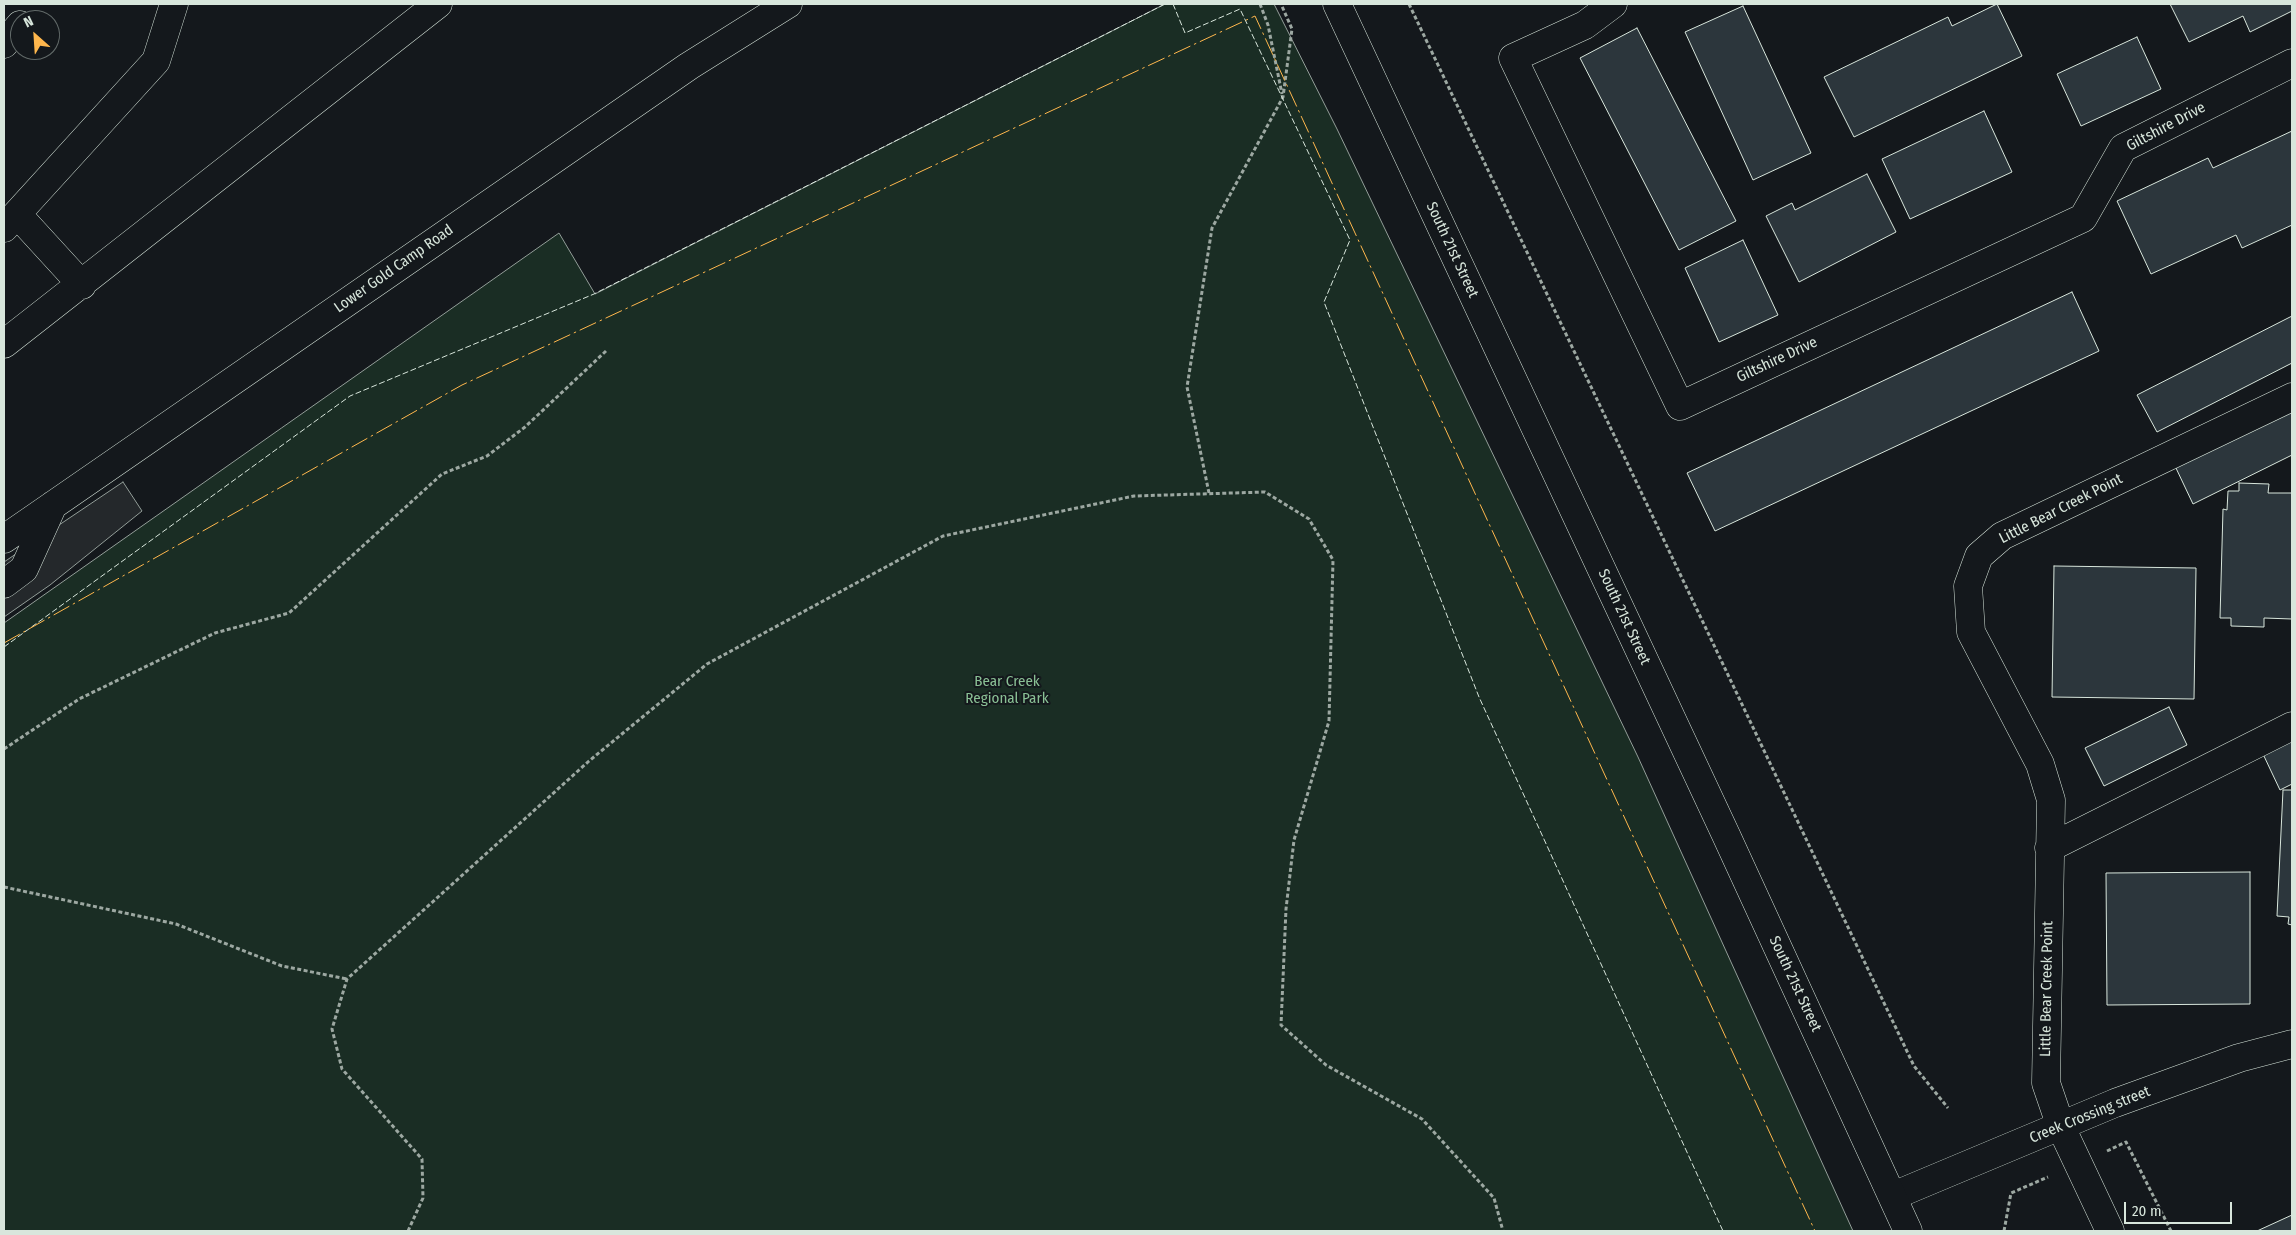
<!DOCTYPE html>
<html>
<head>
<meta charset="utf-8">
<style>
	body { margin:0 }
	#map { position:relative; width:2296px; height:1235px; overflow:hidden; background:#14181c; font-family:"Fira Sans Condensed",sans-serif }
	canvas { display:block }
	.frame { position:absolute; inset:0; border:5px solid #d8e6dc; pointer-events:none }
	.north { position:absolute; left:10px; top:10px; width:50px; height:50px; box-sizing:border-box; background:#14181c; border:1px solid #626a69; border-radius:50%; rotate:334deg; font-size:14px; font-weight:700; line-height:20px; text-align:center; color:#d8e6dc }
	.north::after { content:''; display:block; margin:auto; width:18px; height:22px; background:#ffb74d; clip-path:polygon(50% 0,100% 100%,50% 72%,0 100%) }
	.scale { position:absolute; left:2124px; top:1202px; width:108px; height:22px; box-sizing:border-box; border:2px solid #d8e6dc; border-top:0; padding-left:6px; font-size:15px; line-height:18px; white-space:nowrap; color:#d8e6dc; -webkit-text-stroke:4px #14181c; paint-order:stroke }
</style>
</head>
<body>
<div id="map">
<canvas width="2296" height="1235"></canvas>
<div class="frame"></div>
<div class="north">N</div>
<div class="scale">20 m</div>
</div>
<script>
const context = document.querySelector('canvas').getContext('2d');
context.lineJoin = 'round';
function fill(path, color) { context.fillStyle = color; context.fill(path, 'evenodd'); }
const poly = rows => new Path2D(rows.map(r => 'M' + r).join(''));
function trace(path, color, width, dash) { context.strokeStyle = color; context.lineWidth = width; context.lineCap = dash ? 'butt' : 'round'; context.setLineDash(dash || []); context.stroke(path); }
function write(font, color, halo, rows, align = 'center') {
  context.font = font + ' "Fira Sans Condensed",sans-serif'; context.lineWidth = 4; context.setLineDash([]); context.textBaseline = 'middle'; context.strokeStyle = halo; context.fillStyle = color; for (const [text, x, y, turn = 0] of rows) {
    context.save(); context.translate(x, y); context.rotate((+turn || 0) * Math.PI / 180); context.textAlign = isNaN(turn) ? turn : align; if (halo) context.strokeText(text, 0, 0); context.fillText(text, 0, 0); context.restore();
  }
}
const green = poly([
	[1165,4,1274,4,1337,129,1638,757,1853,1231,4,1231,4,623,559,233,595,294,1165,4]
]);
fill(green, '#1a2d24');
trace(green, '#939e99', 1);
const parking = poly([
	[123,482,142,511,50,585,4,617,4,562,123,482]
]);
fill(parking, '#24282b');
trace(parking, '#939e99', 1);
const building = poly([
	[1997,4,2022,56,1854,137,1824,77,1948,17,1952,26,1997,4],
	[2170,4,2292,4,2292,11,2250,32,2243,16,2189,42,2170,4],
	[1743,6,1811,153,1753,180,1685,32,1743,6],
	[1637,28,1736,221,1679,250,1580,58,1637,28],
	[2137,37,2161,89,2081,126,2057,74,2137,37],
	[1984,111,2012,172,1910,219,1882,159,1984,111],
	[2292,131,2292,225,2242,248,2236,235,2151,274,2117,201,2208,158,2213,168,2292,131],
	[1867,174,1896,232,1799,282,1766,216,1792,203,1795,210,1867,174],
	[1743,240,1778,315,1719,342,1685,268,1743,240],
	[2072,292,2099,351,1715,531,1687,473,2072,292],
	[2292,316,2292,363,2157,432,2137,395,2292,316],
	[2292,409,2292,455,2193,504,2175,466,2292,409],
	[2239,483,2269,484,2268,493,2292,493,2292,619,2264,618,2264,627,2231,626,2231,618,2220,618,2223,509,2227,510,2228,491,2239,491,2239,483],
	[2054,566,2196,568,2194,699,2052,697,2054,566],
	[2169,707,2187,745,2104,786,2085,748,2169,707],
	[2292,740,2292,784,2280,790,2263,754,2292,740],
	[2283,790,2292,790,2292,925,2288,924,2289,917,2277,916,2283,790],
	[2250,872,2250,1004,2107,1005,2106,873,2250,872],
	[2292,1215,2292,1231,2257,1231,2292,1215]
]);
fill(building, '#2c363c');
trace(building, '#d8e6dc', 1);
const minor = poly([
	[1613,4,1585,25,1513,58,1680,406,2083,218,2123,148,2292,63],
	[4,44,20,25],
	[17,214,82,285],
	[4,228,156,61,174,4],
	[4,344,438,4],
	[4,539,689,66,788,4],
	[4,584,24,569,53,505],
	[2049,848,2292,726],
	[1893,1196,2115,1103,2239,1058,2292,1044],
	[2110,1231,2061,1127,2046,1083,2051,800,2040,764,1971,632,1968,586,1979,556,2002,536,2292,397]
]);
const major = poly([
	[1337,4,1726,835,1908,1231]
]);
trace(minor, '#d8e6dc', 29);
trace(major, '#d8e6dc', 29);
trace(poly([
	[1260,4,1268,25,1282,94],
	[1409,4,1914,1066,1948,1108],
	[1209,493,1187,387,1212,228,1283,97,1292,29,1281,4],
	[4,749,79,699,215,633,289,613,442,474,487,456,525,427,606,351],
	[4,887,176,924,282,966,347,979],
	[2107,1151,2126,1142,2171,1231],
	[408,1231,423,1198,422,1159,342,1069,332,1029,347,979,589,761,707,664,943,536,1134,496,1265,492,1309,519,1333,560,1329,721,1294,840,1286,909,1281,1025,1326,1065,1422,1119,1494,1198,1503,1231],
	[2004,1231,2011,1193,2048,1177]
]), '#9da8a2', 3, [4, 2.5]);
trace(minor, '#14181c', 28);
trace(major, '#14181c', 28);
trace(poly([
	[1173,4,1185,33,1240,9,1350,240,1324,302,1479,697,1723,1231],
	[4,647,350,396,594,294,1165,4]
]), '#d8e6dc', 1, [6, 2.5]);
trace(poly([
	[4,643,462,385,1255,16,1815,1231]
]), '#ffb74d', 1, [18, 4, 2.5, 4]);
write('15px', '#d8e6dc', '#14181c', [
	["Giltshire Drive",2166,127,-28],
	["South 21st Street",1452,250,65],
	["Lower Gold Camp Road",394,269,-35],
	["Giltshire Drive",1777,360,-25],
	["Little Bear Creek Point",2061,509,-27],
	["South 21st Street",1624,617,65],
	["South 21st Street",1795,984,65],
	["Little Bear Creek Point",2047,989,-89],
	["Creek Crossing street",2090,1115,-22]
]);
write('15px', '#8ac095', '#14181c', [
	["Bear Creek",1007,682],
	["Regional Park",1007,699]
]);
</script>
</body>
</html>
